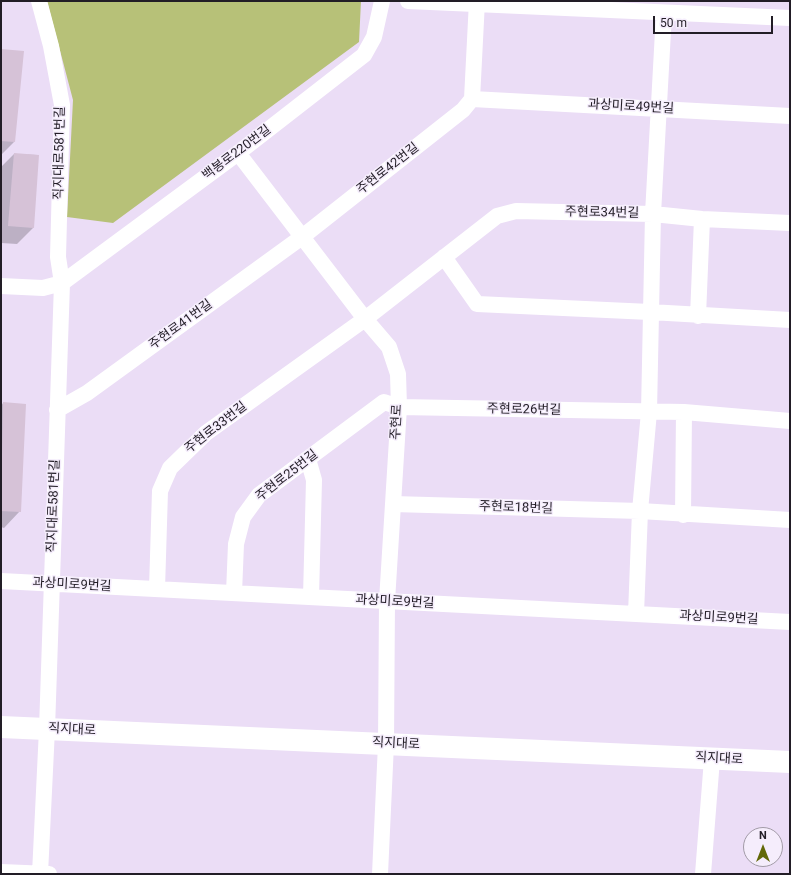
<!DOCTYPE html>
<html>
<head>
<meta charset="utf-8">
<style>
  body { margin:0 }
  #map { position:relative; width:791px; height:875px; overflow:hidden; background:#ebddf6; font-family:Roboto,sans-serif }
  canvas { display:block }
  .frame { position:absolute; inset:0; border:2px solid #221d26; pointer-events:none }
  .north { position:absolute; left:743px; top:827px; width:40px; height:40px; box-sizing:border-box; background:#f5edfc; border:1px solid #a19aa6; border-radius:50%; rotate:0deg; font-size:11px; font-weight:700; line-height:16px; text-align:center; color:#221d26 }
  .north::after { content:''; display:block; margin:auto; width:14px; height:18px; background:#626808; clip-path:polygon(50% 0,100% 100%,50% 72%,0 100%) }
  .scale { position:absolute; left:653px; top:16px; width:120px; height:18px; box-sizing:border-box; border:2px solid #221d26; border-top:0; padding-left:5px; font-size:12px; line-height:14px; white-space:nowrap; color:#221d26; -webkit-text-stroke:3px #f5edfc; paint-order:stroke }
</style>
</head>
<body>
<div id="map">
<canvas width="791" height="875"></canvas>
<div class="frame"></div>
<div class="north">N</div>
<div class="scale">50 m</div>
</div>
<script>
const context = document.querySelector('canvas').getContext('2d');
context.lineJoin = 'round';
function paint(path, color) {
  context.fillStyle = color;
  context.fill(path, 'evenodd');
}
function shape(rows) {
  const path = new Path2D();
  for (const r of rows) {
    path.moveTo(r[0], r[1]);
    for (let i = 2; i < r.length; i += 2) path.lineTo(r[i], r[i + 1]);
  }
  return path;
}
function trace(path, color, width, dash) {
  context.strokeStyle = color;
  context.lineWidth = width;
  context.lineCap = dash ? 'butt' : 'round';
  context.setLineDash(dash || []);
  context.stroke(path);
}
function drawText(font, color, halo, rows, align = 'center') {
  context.font = font + ' Roboto,"Noto Sans KR",sans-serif';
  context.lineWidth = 3;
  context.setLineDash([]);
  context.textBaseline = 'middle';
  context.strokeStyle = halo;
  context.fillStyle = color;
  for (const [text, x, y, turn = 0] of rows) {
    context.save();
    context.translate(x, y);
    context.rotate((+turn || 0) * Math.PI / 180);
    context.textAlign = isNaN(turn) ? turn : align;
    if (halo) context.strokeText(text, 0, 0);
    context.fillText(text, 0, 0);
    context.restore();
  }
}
paint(shape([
  [47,1,361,1,359,42,113,223,67,217,73,100]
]), '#b7c178');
paint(shape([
  [1,50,23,52,14,142,1,155],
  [14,154,38,155,33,228,17,244,1,243,1,167],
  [3,403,20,511,4,528,1,527,1,406]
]), '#0003');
paint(shape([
  [1,49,24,51,15,142,1,141],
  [14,153,39,155,34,228,8,226],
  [3,402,26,404,21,512,1,511]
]), '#d6c2d7');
trace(shape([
  [39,1,51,46,62,105,58,257,62,283,47,729,40,874],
  [408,1,790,18],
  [472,99,790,116],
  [472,99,477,1],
  [238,153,365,319,389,347,398,374,399,407,387,601,386,744,380,874],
  [444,257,477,304,650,312,790,320],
  [1,286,43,288,62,283,238,153,364,55,374,37,382,1],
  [698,316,702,219],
  [57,410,87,393,302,237,463,110,472,99],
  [308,459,314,480,311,597],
  [393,504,640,511,790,520],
  [683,515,684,412],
  [1,581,790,622],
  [157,589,160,491,170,468,206,433,365,319,497,216,516,211,653,214,702,219,790,223],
  [234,593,236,544,243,517,259,495,384,402,399,407,684,412,790,421],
  [636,614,640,511,649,412,653,214,664,13],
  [1,872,49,874],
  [703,874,712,759]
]), '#fff', 16);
trace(shape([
  [1,727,790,762]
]), '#fff', 22);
drawText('13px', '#221d26', '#f5edfc', [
  ["과상미로49번길",631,107,3],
  ["직지대로581번길",60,153,-89],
  ["백봉로220번길",237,153,-37],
  ["주현로42번길",388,169,-38],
  ["주현로34번길",602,213,1],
  ["주현로41번길",181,325,-36],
  ["주현로26번길",524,410,1],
  ["주현로",397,422,-87],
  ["주현로33번길",216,428,-38],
  ["주현로25번길",287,476,-38],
  ["직지대로581번길",54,506,-88],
  ["주현로18번길",516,508,2],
  ["과상미로9번길",72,585,3],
  ["과상미로9번길",395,602,3],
  ["과상미로9번길",719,618,3],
  ["직지대로",72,730,3],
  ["직지대로",396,744,3],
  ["직지대로",719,759,3]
]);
</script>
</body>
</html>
